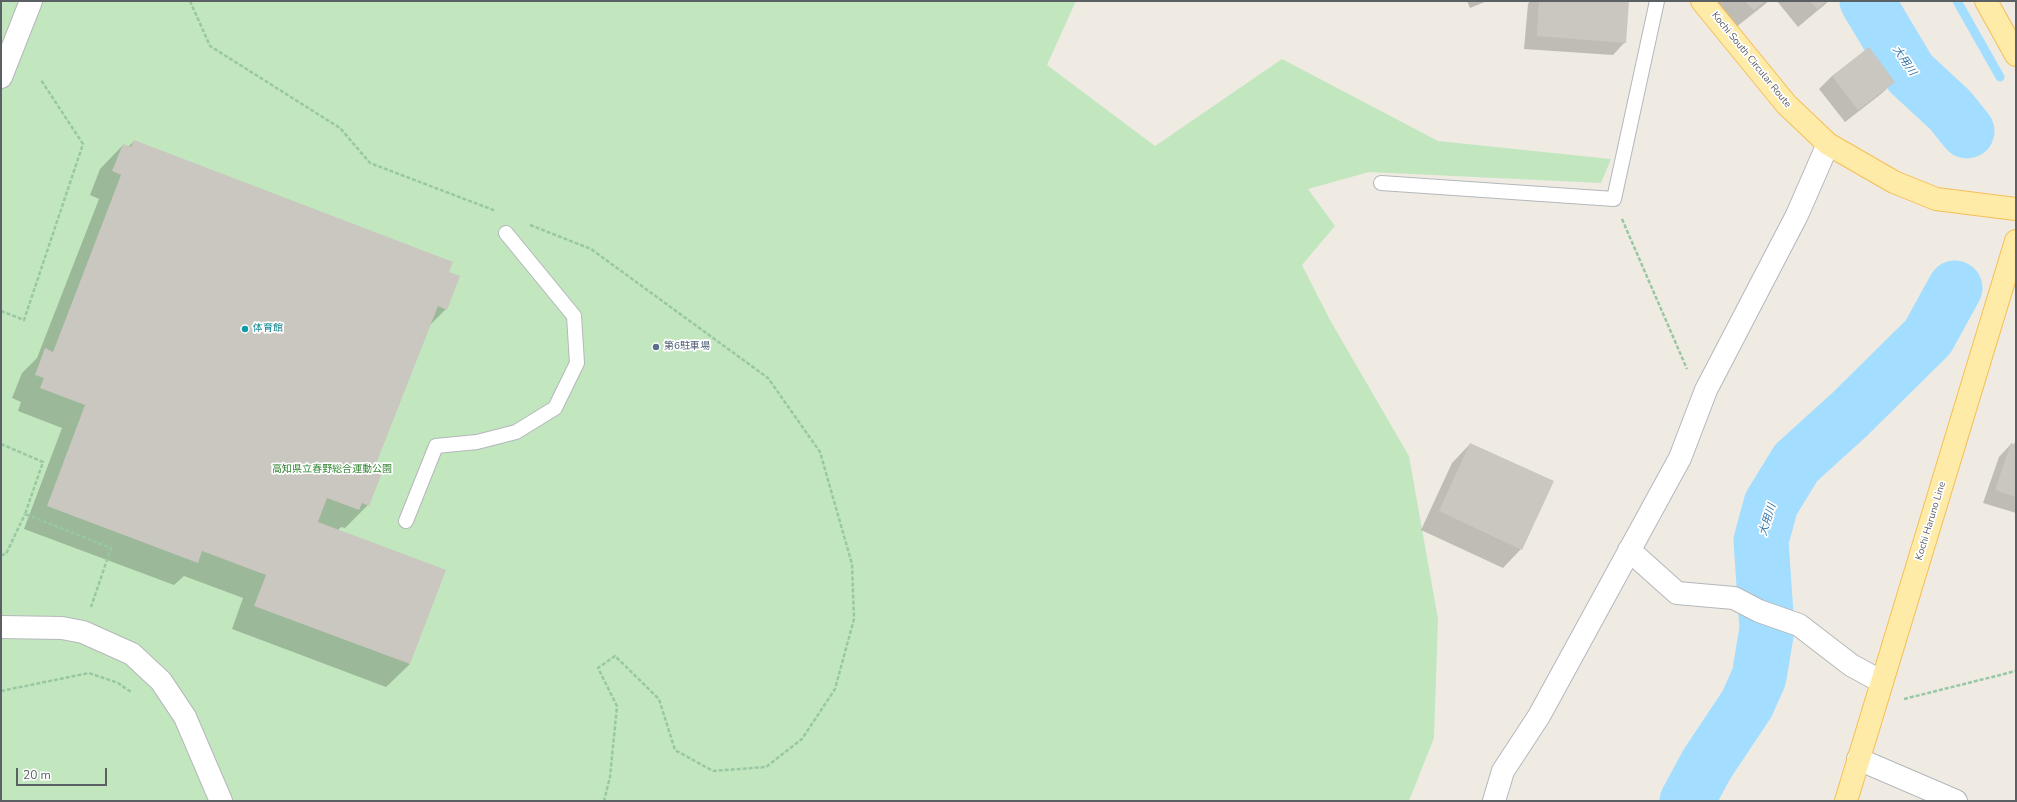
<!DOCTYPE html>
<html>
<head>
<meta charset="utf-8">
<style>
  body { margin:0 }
  #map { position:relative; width:2017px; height:802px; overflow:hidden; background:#efebe3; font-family:"Nunito Sans",sans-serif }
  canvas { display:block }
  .frame { position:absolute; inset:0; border:2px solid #5b6065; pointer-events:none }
  .scale { position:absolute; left:16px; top:768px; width:91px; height:18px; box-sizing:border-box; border:2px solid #5b6065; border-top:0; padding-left:5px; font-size:12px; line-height:14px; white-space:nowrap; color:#5b6065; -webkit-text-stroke:3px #fff; paint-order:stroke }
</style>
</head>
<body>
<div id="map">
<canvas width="2017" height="802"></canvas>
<div class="frame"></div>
<div class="scale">20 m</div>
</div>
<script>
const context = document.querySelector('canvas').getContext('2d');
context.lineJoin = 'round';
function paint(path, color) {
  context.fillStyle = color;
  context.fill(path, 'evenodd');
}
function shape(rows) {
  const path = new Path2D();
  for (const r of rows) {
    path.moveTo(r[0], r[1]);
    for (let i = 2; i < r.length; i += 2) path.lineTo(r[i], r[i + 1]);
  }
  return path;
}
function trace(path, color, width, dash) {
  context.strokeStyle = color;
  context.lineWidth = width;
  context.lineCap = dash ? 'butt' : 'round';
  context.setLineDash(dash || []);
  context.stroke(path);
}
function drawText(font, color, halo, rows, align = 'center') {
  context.font = font + ' "Nunito Sans","Noto Sans JP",sans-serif';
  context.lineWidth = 3.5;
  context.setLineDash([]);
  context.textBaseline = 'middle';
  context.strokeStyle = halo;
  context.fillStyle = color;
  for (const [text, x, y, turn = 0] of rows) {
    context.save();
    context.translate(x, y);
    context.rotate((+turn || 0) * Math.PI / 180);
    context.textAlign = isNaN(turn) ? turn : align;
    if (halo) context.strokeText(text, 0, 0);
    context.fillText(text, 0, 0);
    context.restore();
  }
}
paint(shape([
  [1,1,1076,1,1047,65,1155,146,1282,59,1438,141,1611,159,1601,183,1369,172,1308,189,1335,226,1302,265,1330,320,1409,456,1438,619,1434,738,1409,801,1,801]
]), '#c2e7bf');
paint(shape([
  [1467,1,1487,1,1470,8],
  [1530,1,1628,1,1625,42,1613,55,1524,49,1528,4],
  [1707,1,1769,1,1735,28],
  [1777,1,1829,1,1798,27],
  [1869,49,1894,82,1881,94,1845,122,1819,89,1832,76],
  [134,141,448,272,446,309,429,326,375,465,368,505,345,528,341,527,337,531,410,664,386,687,232,629,243,598,184,576,174,585,24,529,62,428,18,411,21,402,12,398,22,373,37,358,99,199,90,195,100,169,123,145,128,147],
  [2016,438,2016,513,1983,503,1999,457,2011,444,2014,445],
  [1470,444,1521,549,1503,568,1421,530,1452,463]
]), '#0003');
trace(shape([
  [1957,1,2000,77]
]), '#a3ddff', 9);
trace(shape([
  [1867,1,1910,73,1950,110,1967,131],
  [1687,801,1707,764,1747,704,1759,677,1767,629,1761,541,1771,504,1796,463,1849,415,1928,337,1955,288]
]), '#a3ddff', 55);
paint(shape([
  [1539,1,1629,1,1626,43,1537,36],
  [1744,1,1765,1,1754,10],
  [1810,1,1827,1,1817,9],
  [1869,47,1895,82,1858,110,1832,76],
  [134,140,453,262,449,272,460,276,447,310,438,306,376,464,384,468,369,506,362,503,359,510,327,498,318,522,446,570,410,664,254,606,266,575,202,551,198,563,47,506,85,405,40,388,44,378,35,375,45,348,53,352,121,175,112,171,123,144,131,147],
  [1470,443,1554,481,1522,550,1439,511],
  [2011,443,2016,445,2016,497,1995,490]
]), '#cac6c0');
const service = shape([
  [1381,183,1614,199,1657,1],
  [406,521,436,446,477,442,516,432,555,408,577,363,574,316,506,233]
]);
const minor = shape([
  [1629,550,1677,593,1734,598,1759,611,1799,625,1851,665,1882,682],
  [1,627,62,628,83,632,132,654,161,681,185,717,221,801],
  [1858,759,1956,801],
  [1494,801,1503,771,1539,716,1680,458,1706,390,1797,215,1828,144]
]);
const tertiary = shape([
  [1,77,31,1]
]);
const primary = shape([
  [1702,1,1786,104,1828,144,1894,182,1936,199,2016,209],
  [1986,1,2016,55],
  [1846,801,2016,241]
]);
trace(service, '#b4b7bb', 16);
trace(minor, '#b4b7bb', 24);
trace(tertiary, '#b4b7bb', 24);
trace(primary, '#f6be55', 24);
trace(shape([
  [190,1,210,46,340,128,370,163,496,211],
  [1622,219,1687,369],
  [530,225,591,249,768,378,820,452,852,564,854,619,835,689,802,739,766,767,713,771,675,750,659,699,615,656,598,668,617,706,610,777,604,801],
  [1,311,24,320,83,144,41,80],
  [1,444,43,462,25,514,111,548,91,607],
  [1,555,6,554,25,514],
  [1,691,89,673,118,683,131,692],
  [1904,699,2016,671]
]), '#98c8a2', 2.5, [4, 2]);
trace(service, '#fff', 14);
trace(minor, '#fff', 22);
trace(tertiary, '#fff', 22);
trace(primary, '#ffeba8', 22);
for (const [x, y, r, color] of [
  [245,329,4,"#0f9aa8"],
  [656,347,4,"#5c6f8a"]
]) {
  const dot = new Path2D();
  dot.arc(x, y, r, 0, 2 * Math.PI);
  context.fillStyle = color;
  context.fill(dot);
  trace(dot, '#fff', 1.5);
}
drawText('10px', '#5b6065', '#fff', [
  ["Kochi South Circular Route",1751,60,51],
  ["Kochi Haruno Line",1931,521,-73]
]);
drawText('10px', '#0d838f', '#fff', [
  ["体育館",253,329]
], 'left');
drawText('10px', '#4e5e75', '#fff', [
  ["第6駐車場",664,347]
], 'left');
drawText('10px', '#348532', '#fff', [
  ["高知県立春野総合運動公園",332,470]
]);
drawText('italic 11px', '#3a7aac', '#fff', [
  ["大用川",1904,61,56],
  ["大用川",1768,520,-73]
]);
</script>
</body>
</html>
